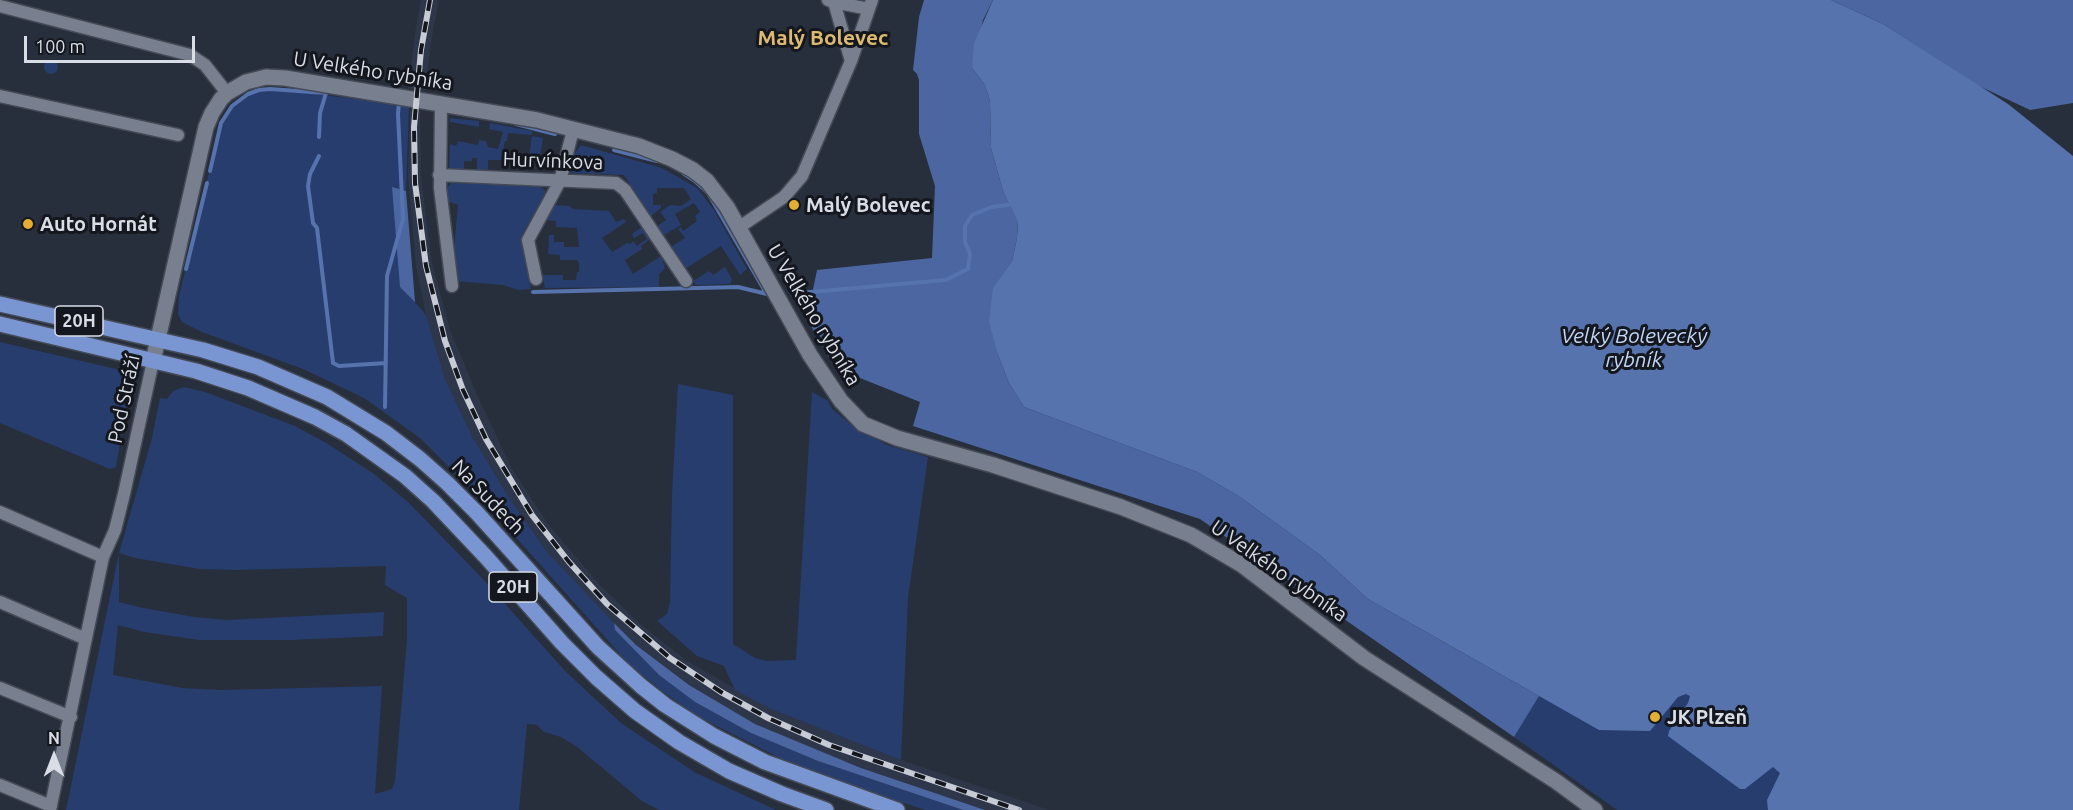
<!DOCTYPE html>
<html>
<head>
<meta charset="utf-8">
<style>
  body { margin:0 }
  #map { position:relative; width:2073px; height:810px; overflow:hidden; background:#282f3c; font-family:Ubuntu,sans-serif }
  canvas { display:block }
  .north { position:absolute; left:24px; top:726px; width:60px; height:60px; -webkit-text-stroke:4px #14171d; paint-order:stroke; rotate:0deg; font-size:16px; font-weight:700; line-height:24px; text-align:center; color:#d8dde6 }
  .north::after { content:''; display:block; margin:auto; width:21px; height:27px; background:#d8dde6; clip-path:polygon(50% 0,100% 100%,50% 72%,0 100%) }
  .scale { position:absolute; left:24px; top:36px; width:171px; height:27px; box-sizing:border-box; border:3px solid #d8dde6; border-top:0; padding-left:8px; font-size:18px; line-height:21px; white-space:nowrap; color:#d8dde6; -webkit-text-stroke:4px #14171d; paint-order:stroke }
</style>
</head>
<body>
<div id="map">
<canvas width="2073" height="810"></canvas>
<div class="north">N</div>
<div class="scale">100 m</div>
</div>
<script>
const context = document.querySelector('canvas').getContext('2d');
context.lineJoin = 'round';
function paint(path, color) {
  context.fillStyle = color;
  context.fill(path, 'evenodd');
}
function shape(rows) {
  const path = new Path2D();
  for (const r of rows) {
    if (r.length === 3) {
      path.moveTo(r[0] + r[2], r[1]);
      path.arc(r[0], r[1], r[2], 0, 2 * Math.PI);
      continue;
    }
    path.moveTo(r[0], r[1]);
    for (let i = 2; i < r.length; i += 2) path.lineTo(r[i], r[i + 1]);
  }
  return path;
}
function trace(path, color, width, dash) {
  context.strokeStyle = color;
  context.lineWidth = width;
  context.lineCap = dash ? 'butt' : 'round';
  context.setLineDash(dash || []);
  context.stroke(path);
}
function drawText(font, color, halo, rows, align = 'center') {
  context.font = font + ' Ubuntu,sans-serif';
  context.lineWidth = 6;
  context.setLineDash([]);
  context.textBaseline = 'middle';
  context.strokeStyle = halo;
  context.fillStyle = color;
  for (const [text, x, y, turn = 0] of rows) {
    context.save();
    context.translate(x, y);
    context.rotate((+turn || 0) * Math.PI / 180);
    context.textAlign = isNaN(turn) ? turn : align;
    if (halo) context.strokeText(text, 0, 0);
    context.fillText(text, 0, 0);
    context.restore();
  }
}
paint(shape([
  [421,0,439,0,433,30,425,90,408,88,416,27],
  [410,111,420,111,421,176,431,259,450,330,478,397,512,469,548,524,599,584,640,624,687,661,771,709,910,763,1049,810,985,810,861,768,755,724,689,685,636,645,592,601,547,552,508,496,472,436,445,379,426,315,416,266,408,176]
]), '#2e374a');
paint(shape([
  [51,67,7],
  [270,89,409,105,406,191,392,188,415,302,426,315,445,379,472,436,508,496,547,552,614,623,615,630,659,675,695,702,751,733,818,761,963,810,925,810,865,790,780,758,697,716,662,691,628,663,487,505,420,438,364,398,303,369,202,332,182,322,178,314,179,296,221,123,232,106,248,94],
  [450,118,479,121,479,127,450,122],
  [490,123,532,131,532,135,508,133,507,141,505,141,501,160,488,160,488,170,477,170,477,159,476,158,472,158,472,161,464,161,464,170,449,169,450,144,456,146,458,141,478,145,479,140,486,141,488,147,498,149,503,132,489,129],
  [532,136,543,138,540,158,529,157],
  [581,145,662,168,697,188,714,210,747,269,740,275,721,246,685,269,671,247,685,238,678,229,681,227,683,231,697,221,695,216,700,212,694,203,675,214,681,225,664,235,657,226,666,220,660,212,670,205,681,206,691,199,684,188,657,188,657,193,653,194,653,205,661,205,661,208,651,216,624,175,570,173,575,153],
  [451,183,540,186,546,192,521,237,531,289,518,290,503,285,454,281,452,270,458,205,447,201,446,189],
  [554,205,570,206,573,209,609,211,616,222,624,219,626,222,602,238,612,252,627,243,631,244,633,241,637,246,647,239,643,233,634,238,632,234,642,227,650,239,641,246,642,249,625,260,633,274,661,256,665,268,659,275,659,287,545,288,542,275,563,275,563,280,576,280,577,272,579,272,579,263,577,260,560,260,560,255,548,254,549,235,554,235,554,242,564,242,564,247,579,247,577,228,556,227,556,221,546,220],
  [725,267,732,279,730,284,696,285,693,281,709,271,713,275],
  [0,342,116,369,124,374,129,382,129,391,116,467,110,469,0,423],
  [678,384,733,395,733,644,755,658,766,661,796,660,812,392,828,401,832,409,853,426,887,445,928,457,908,598,901,760,771,709,735,690,724,666,697,656,657,621,667,614,670,603,672,495],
  [184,387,205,392,295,426,328,444,374,474,408,502,482,578,565,671,621,723,696,773,776,810,659,810,642,801,576,746,561,737,544,732,537,725,527,724,519,810,66,810,119,553,152,438,160,398,167,399,173,391],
  [119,553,135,558,200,569,235,570,386,566,385,585,407,598,407,639,395,781,392,789,375,794,382,686,220,690,182,688,113,675,118,625,144,632,200,640,291,640,383,636,384,612,227,620,194,617,143,608,119,602],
  [1604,598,1828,810,1617,810,1514,737,1538,696]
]), '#273d6e');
paint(shape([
  [924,0,993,0,983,20,972,68,985,85,990,101,991,148,1003,191,1018,221,1017,238,1012,261,993,289,998,355,1009,383,1024,407,1197,472,1237,495,1320,555,1368,599,1539,696,1514,737,1200,519,913,426,920,402,835,368,807,319,817,270,932,258,935,186,919,134,919,80,917,74,913,70,919,17],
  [1831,0,2073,0,2073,103,2030,110,1977,85,1883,24],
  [392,187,406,191,415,302,400,287],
  [614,623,636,645,689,685,755,724,861,768,985,810,963,810,818,761,751,733,695,702,659,675,615,630]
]), '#4b66a1');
paint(shape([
  [993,0,1831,0,1883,24,2008,104,2073,156,2073,810,1768,810,1767,800,1780,773,1773,767,1745,789,1740,789,1668,736,1669,731,1688,703,1690,696,1686,694,1678,697,1650,731,1599,730,1368,599,1320,555,1237,495,1197,472,1024,407,1009,383,998,355,989,322,993,288,1012,261,1017,238,1018,222,1003,191,991,148,990,101,985,85,972,68,974,43]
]), '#5673ae');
trace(shape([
  [516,124,555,134],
  [614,150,657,161],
  [319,156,310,174,308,186,313,223,317,228,333,363,339,366,386,363],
  [210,171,221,123,232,106,248,94,259,90,270,89,326,93,320,113,319,137],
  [683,173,695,181,708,193,766,293],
  [186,269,207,183],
  [533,292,738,287,767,294],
  [799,293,946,280,968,269,970,254,965,242,965,226,972,215,992,207,1014,204],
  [385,407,387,276,403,219,398,114,399,103]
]), '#5673ae', 4);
const minor = shape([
  [828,0,834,2,851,61],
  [834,2,869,9],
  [0,6,190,55,205,65,227,93],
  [0,96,178,135],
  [441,104,440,188,452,286],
  [439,175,616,183,625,190,686,281],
  [738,228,784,197,802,176,851,61,872,0],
  [536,279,528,240,560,181,573,130],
  [0,512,103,557],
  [0,602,86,639],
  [0,688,71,717],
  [0,785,51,806],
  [50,810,103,557,115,530,124,494,153,361]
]);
const tertiary = shape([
  [153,361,206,127,212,113,221,99,227,93,246,82,266,77,285,78,537,120,639,146,672,159,693,170,707,181,727,207,810,355,841,401,863,424,897,438,993,465,1121,507,1191,535,1242,565,1364,658,1557,782,1595,810]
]);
const primary = shape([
  [0,304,203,350,258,367,327,397,386,433,420,459,447,483,477,513,598,647,641,686,665,705,714,736,765,762,897,810],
  [0,324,196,371,248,388,315,417,346,434,405,476,433,501,486,557,562,643,596,677,635,711,679,742,729,771,782,794,826,810]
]);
trace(minor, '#454a56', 15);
trace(tertiary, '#454a56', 18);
trace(primary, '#454a56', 18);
trace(minor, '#787f8f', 12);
trace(tertiary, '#787f8f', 15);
trace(primary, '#7995d2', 15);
const rail = shape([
  [430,0,421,50,414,127,415,183,426,266,445,341,463,390,486,439,532,515,569,562,607,604,670,658,721,692,768,718,829,745,1019,810]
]);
trace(rail, '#c6cbd5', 6);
trace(rail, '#14171d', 4, [11]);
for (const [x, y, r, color] of [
  [794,205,6,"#e2af34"],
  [28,224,6,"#e2af34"],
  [1655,717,6,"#e2af34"]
]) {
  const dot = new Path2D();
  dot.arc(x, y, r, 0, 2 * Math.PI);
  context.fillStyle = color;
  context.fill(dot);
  trace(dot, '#14171d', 2);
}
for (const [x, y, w] of [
  [79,321,48],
  [513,587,48]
]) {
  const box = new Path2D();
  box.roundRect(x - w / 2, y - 15, w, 30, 4.5);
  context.fillStyle = '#14171d';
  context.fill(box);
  trace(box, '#d8dde6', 1.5);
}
drawText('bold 18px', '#d8dde6', null, [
  ["20H",79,321],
  ["20H",513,587]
]);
drawText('20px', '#d8dde6', '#14171d', [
  ["U Velkého rybníka",373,71,9],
  ["Hurvínkova",553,161,2],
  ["U Velkého rybníka",814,315,59],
  ["Pod Stráží",124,399,-78],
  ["Na Sudech",488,497,46],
  ["U Velkého rybníka",1279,571,35]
]);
drawText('bold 20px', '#d8dde6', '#14171d', [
  ["Malý Bolevec",806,205],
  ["Auto Hornát",40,224],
  ["JK Plzeň",1667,717]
], 'left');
drawText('bold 21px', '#ddba71', '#14171d', [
  ["Malý Bolevec",823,38]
]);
drawText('italic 21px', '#c4d6f8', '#14171d', [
  ["Velký Bolevecký",1634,336],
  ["rybník",1634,360]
]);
</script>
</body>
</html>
